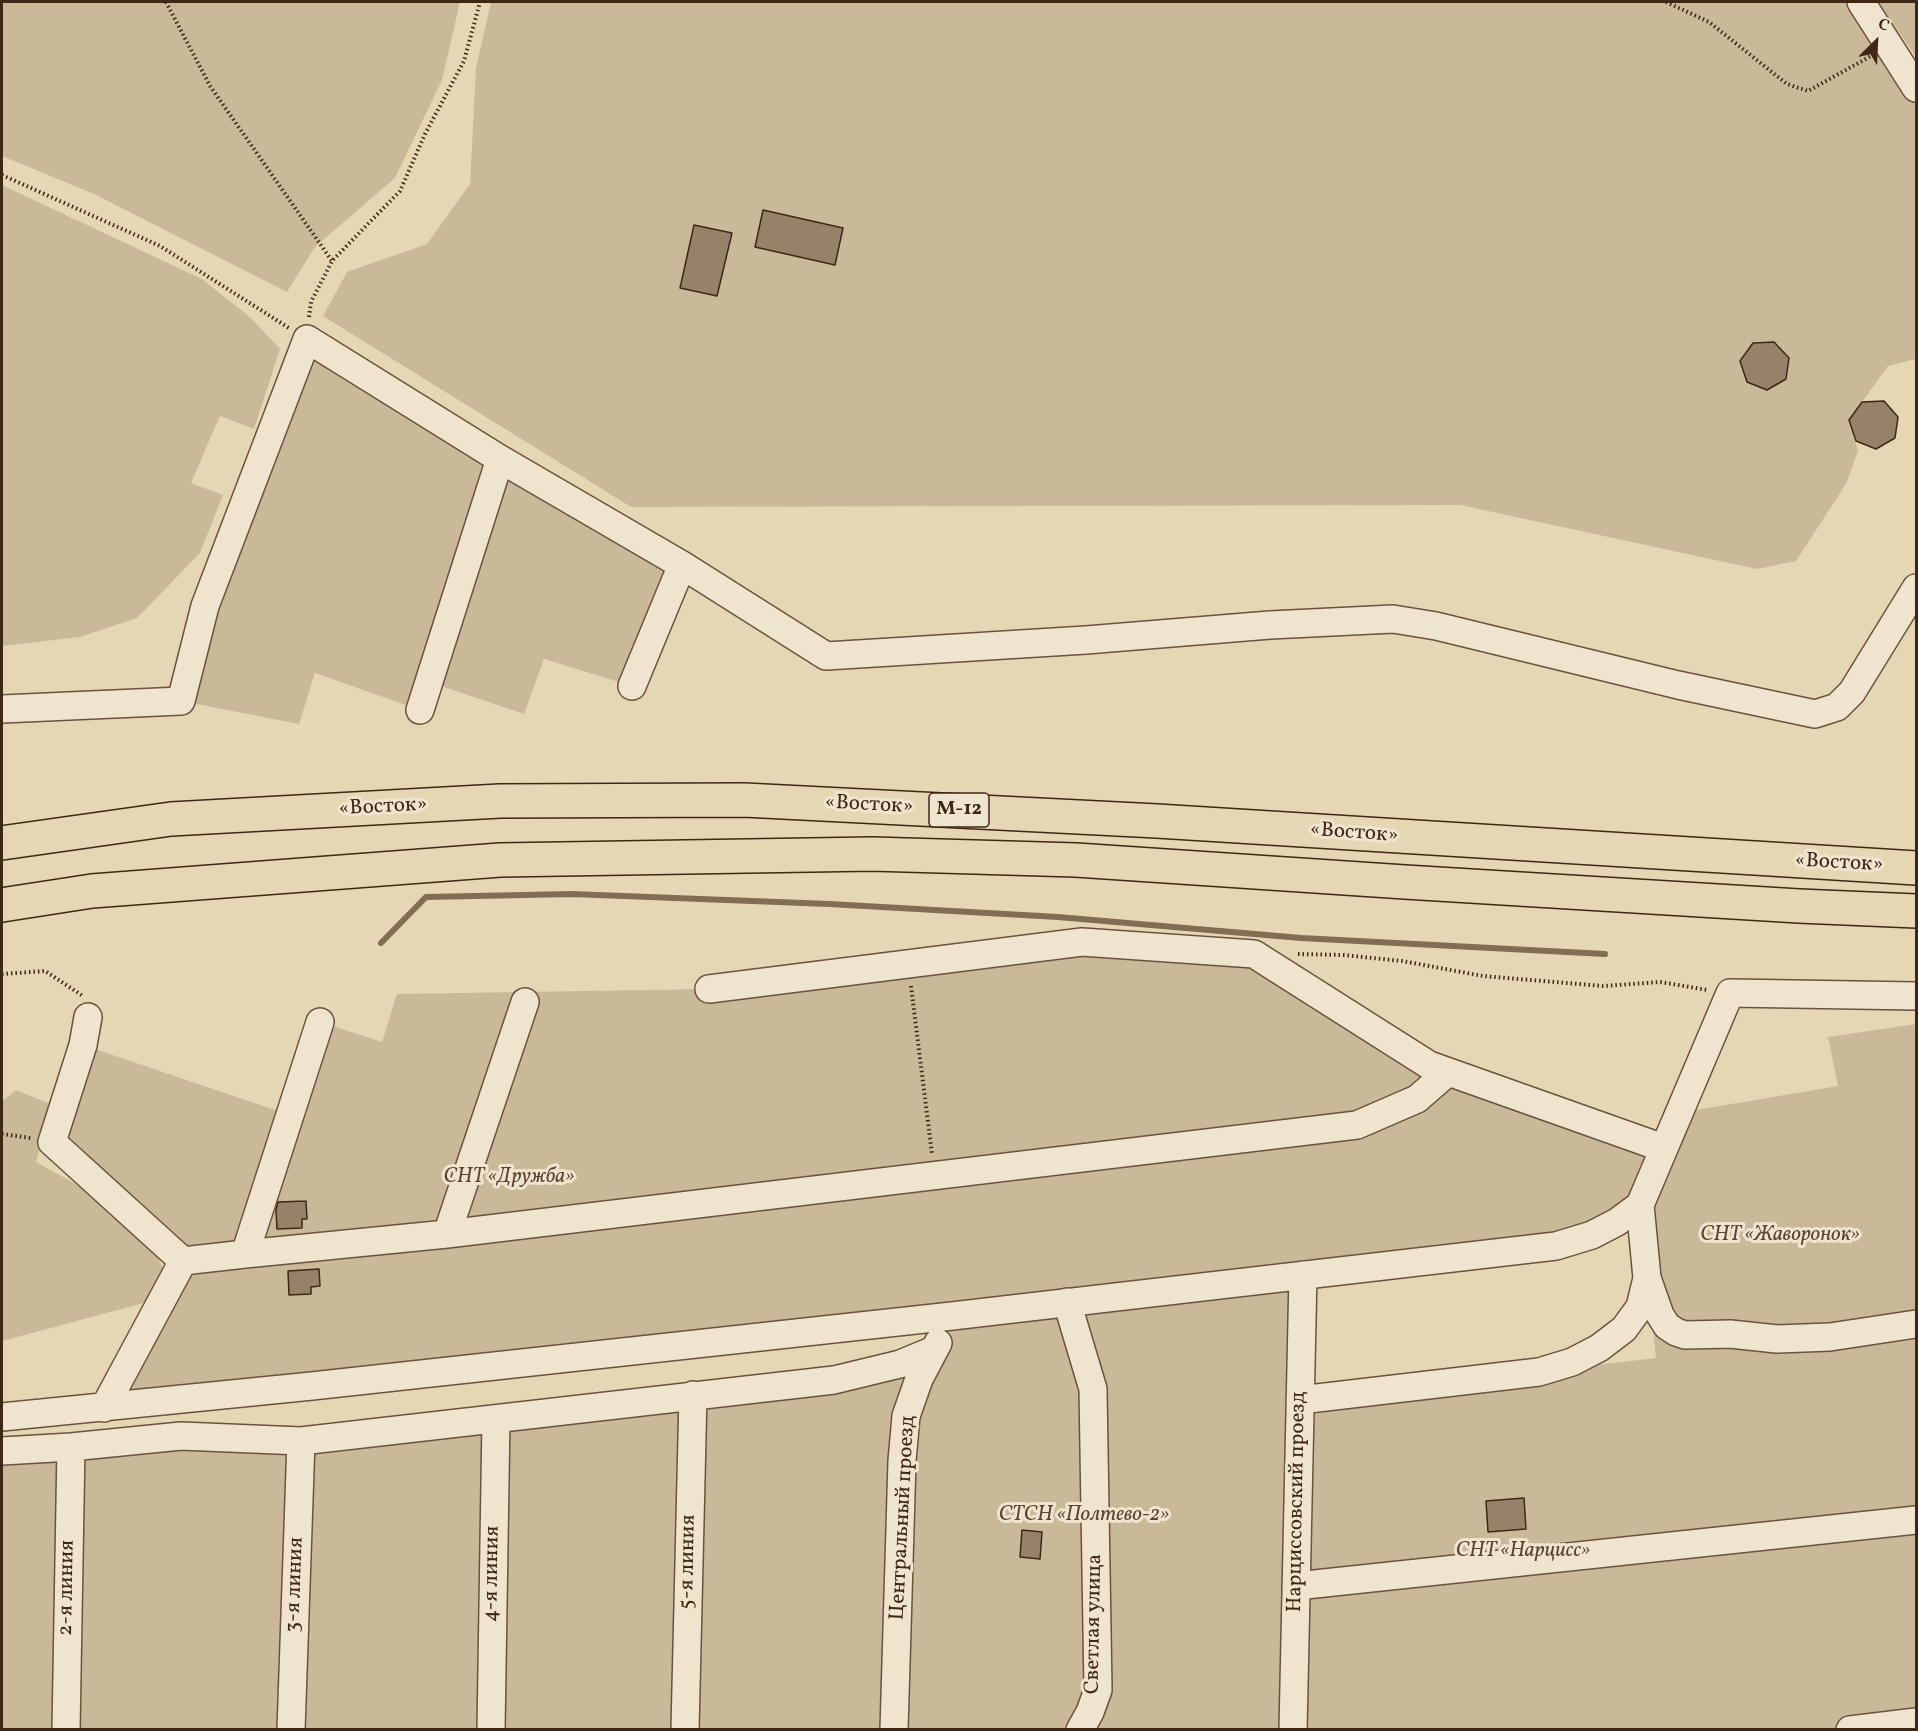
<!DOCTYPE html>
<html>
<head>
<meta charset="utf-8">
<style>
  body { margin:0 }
  #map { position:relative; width:1918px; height:1731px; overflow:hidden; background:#e6d7b4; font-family:Vollkorn,serif }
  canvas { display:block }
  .frame { position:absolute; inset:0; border:3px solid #402616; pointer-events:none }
  .north { position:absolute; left:1846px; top:12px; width:60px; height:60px; -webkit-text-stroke:4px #efe5ce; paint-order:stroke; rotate:24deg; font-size:16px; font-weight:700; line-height:24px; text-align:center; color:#402616 }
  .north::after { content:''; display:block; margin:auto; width:21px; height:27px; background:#402616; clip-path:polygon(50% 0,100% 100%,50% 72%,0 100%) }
</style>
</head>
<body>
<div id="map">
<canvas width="1918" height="1731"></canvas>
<div class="frame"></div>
<div class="north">С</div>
</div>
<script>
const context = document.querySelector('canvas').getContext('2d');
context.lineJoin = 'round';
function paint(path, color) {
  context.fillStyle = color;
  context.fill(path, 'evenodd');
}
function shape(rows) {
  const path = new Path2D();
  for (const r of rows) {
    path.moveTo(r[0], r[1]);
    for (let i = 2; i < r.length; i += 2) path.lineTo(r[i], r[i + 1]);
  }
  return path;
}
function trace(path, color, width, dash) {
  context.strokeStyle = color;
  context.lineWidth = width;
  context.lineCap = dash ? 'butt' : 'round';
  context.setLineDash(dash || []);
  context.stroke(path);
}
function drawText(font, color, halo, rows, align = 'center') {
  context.font = font + ' Vollkorn,serif';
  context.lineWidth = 6;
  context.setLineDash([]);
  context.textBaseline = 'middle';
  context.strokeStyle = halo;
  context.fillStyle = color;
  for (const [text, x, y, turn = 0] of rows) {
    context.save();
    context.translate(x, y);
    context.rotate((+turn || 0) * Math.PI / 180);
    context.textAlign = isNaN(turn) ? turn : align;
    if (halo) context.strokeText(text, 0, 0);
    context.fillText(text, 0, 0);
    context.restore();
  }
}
paint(shape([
  [2,2,460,2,442,80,395,178,315,247,287,292,94,194,2,156],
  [491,2,1851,2,1916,106,1916,359,1888,366,1849,420,1858,451,1846,484,1796,561,1757,569,1460,505,631,507,323,316,347,272,427,244,470,184,476,68],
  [1878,2,1916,2,1916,57],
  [2,185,202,279,251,318,280,349,254,429,220,416,191,483,223,495,200,553,137,618,80,637,2,646],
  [307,339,682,565,632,686,544,659,524,714,429,682,420,710,315,673,299,724,181,701],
  [1082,942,1254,954,1429,1065,1663,1148,1678,1113,1838,1086,1828,1037,1916,1024,1916,1729,2,1729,2,1451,301,1441,693,1395,934,1350,952,1316,104,1408,183,1261,137,1220,164,1269,144,1303,2,1341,2,1101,16,1090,53,1105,36,1162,133,1216,52,1142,83,1045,290,1115,320,1022,382,1042,397,994,709,989],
  [1640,1205,1656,1358,1300,1399,1303,1275,1617,1222]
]), '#cab999');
trace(shape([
  [381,943,426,897,572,894,829,904,1058,917,1301,938,1605,954]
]), '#826c54', 6);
const building = shape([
  [763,210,843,228,835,265,755,247,763,210],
  [694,225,732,233,717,296,680,288,694,225],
  [1774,342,1789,358,1786,379,1767,390,1747,382,1740,361,1753,343,1774,342],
  [1884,401,1898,417,1895,438,1876,449,1856,441,1849,420,1862,402,1884,401],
  [306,1201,307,1219,302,1219,302,1228,277,1229,276,1210,278,1202,306,1201],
  [319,1269,320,1286,311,1287,311,1294,289,1295,288,1271,319,1269],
  [1524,1498,1526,1529,1488,1532,1486,1501,1524,1498],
  [1022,1530,1042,1532,1040,1559,1020,1557,1022,1530]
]);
paint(building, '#968268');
trace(building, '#402616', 1.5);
const minor = shape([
  [1861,2,1916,88],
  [632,686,682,565],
  [2,709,181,701,205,606,307,339,500,459,682,565,826,656,1086,640,1270,625,1393,619,1436,626,1678,685,1815,714,1837,707,1852,692,1916,588],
  [420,710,500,459],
  [709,989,1082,942,1254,954,1429,1065,1663,1148],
  [88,1017,83,1045,52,1142,183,1261],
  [447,1234,525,1002],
  [245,1254,447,1234,1357,1125,1417,1099,1448,1072],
  [1647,1278,1660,1315,1667,1326,1676,1332,1685,1335,1730,1334,1777,1339,1830,1337,1916,1324],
  [1067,1302,1093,1389,1098,1690,1090,1712,1080,1730],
  [1300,1400,1539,1372,1572,1362,1599,1348,1624,1329,1640,1307,1647,1278,1640,1205],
  [104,1408,183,1261,245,1254,320,1022],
  [2,1417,312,1386,952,1316,1556,1246,1592,1235,1617,1222,1640,1205,1730,993,1916,996],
  [2,1451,71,1447,181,1436,301,1441,834,1380,900,1364,934,1350],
  [1296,1586,1916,1520],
  [66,1730,71,1447],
  [291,1730,301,1441],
  [491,1730,496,1419],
  [685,1730,693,1395],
  [894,1730,902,1461,906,1416,919,1379,938,1343],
  [1293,1730,1303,1275],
  [1850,1730,1916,1722]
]);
const highway = shape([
  [2,843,171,819,500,801,744,800,1157,821,1916,868],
  [2,905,92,891,500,860,872,854,1076,860,1405,882,1799,906,1916,911]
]);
trace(minor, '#6a523e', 30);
trace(highway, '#402616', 36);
trace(shape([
  [166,2,210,86,332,261],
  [1666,2,1709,22,1787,84,1808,91,1871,56],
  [2,175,160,246,289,328],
  [309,317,311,302,332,261,400,191,425,134,464,61,480,2],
  [1298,954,1343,955,1402,961,1483,976,1603,986,1660,982,1708,990],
  [2,974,45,971,83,996],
  [911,986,932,1154],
  [2,1134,31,1138]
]), '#402616', 4, [1.5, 3]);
trace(minor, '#efe5ce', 27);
trace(highway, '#e6d7b4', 33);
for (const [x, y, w] of [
  [959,810,60]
]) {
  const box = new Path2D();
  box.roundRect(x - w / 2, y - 17, w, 34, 4.5);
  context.fillStyle = '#efe5ce';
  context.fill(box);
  trace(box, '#402616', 1.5);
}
drawText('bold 20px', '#402616', null, [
  ["М-12",959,810]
]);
drawText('21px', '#402616', '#efe5ce', [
  ["«Восток»",869,806,3],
  ["«Восток»",383,808,-3],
  ["«Восток»",1354,834,4],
  ["«Восток»",1839,864,3],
  ["Нарциссовский проезд",1298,1502,-89],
  ["Центральный проезд",904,1518,-87],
  ["5-я линия",689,1562,-89],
  ["4-я линия",493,1574,-89],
  ["3-я линия",296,1585,-88],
  ["2-я линия",68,1588,-89],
  ["Светлая улица",1095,1624,-89]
]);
drawText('italic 21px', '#5c4330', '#efe5ce', [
  ["СНТ «Дружба»",509,1178],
  ["СНТ «Жаворонок»",1780,1236],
  ["СТСН «Полтево-2»",1084,1516],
  ["СНТ «Нарцисс»",1523,1552]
]);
</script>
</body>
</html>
